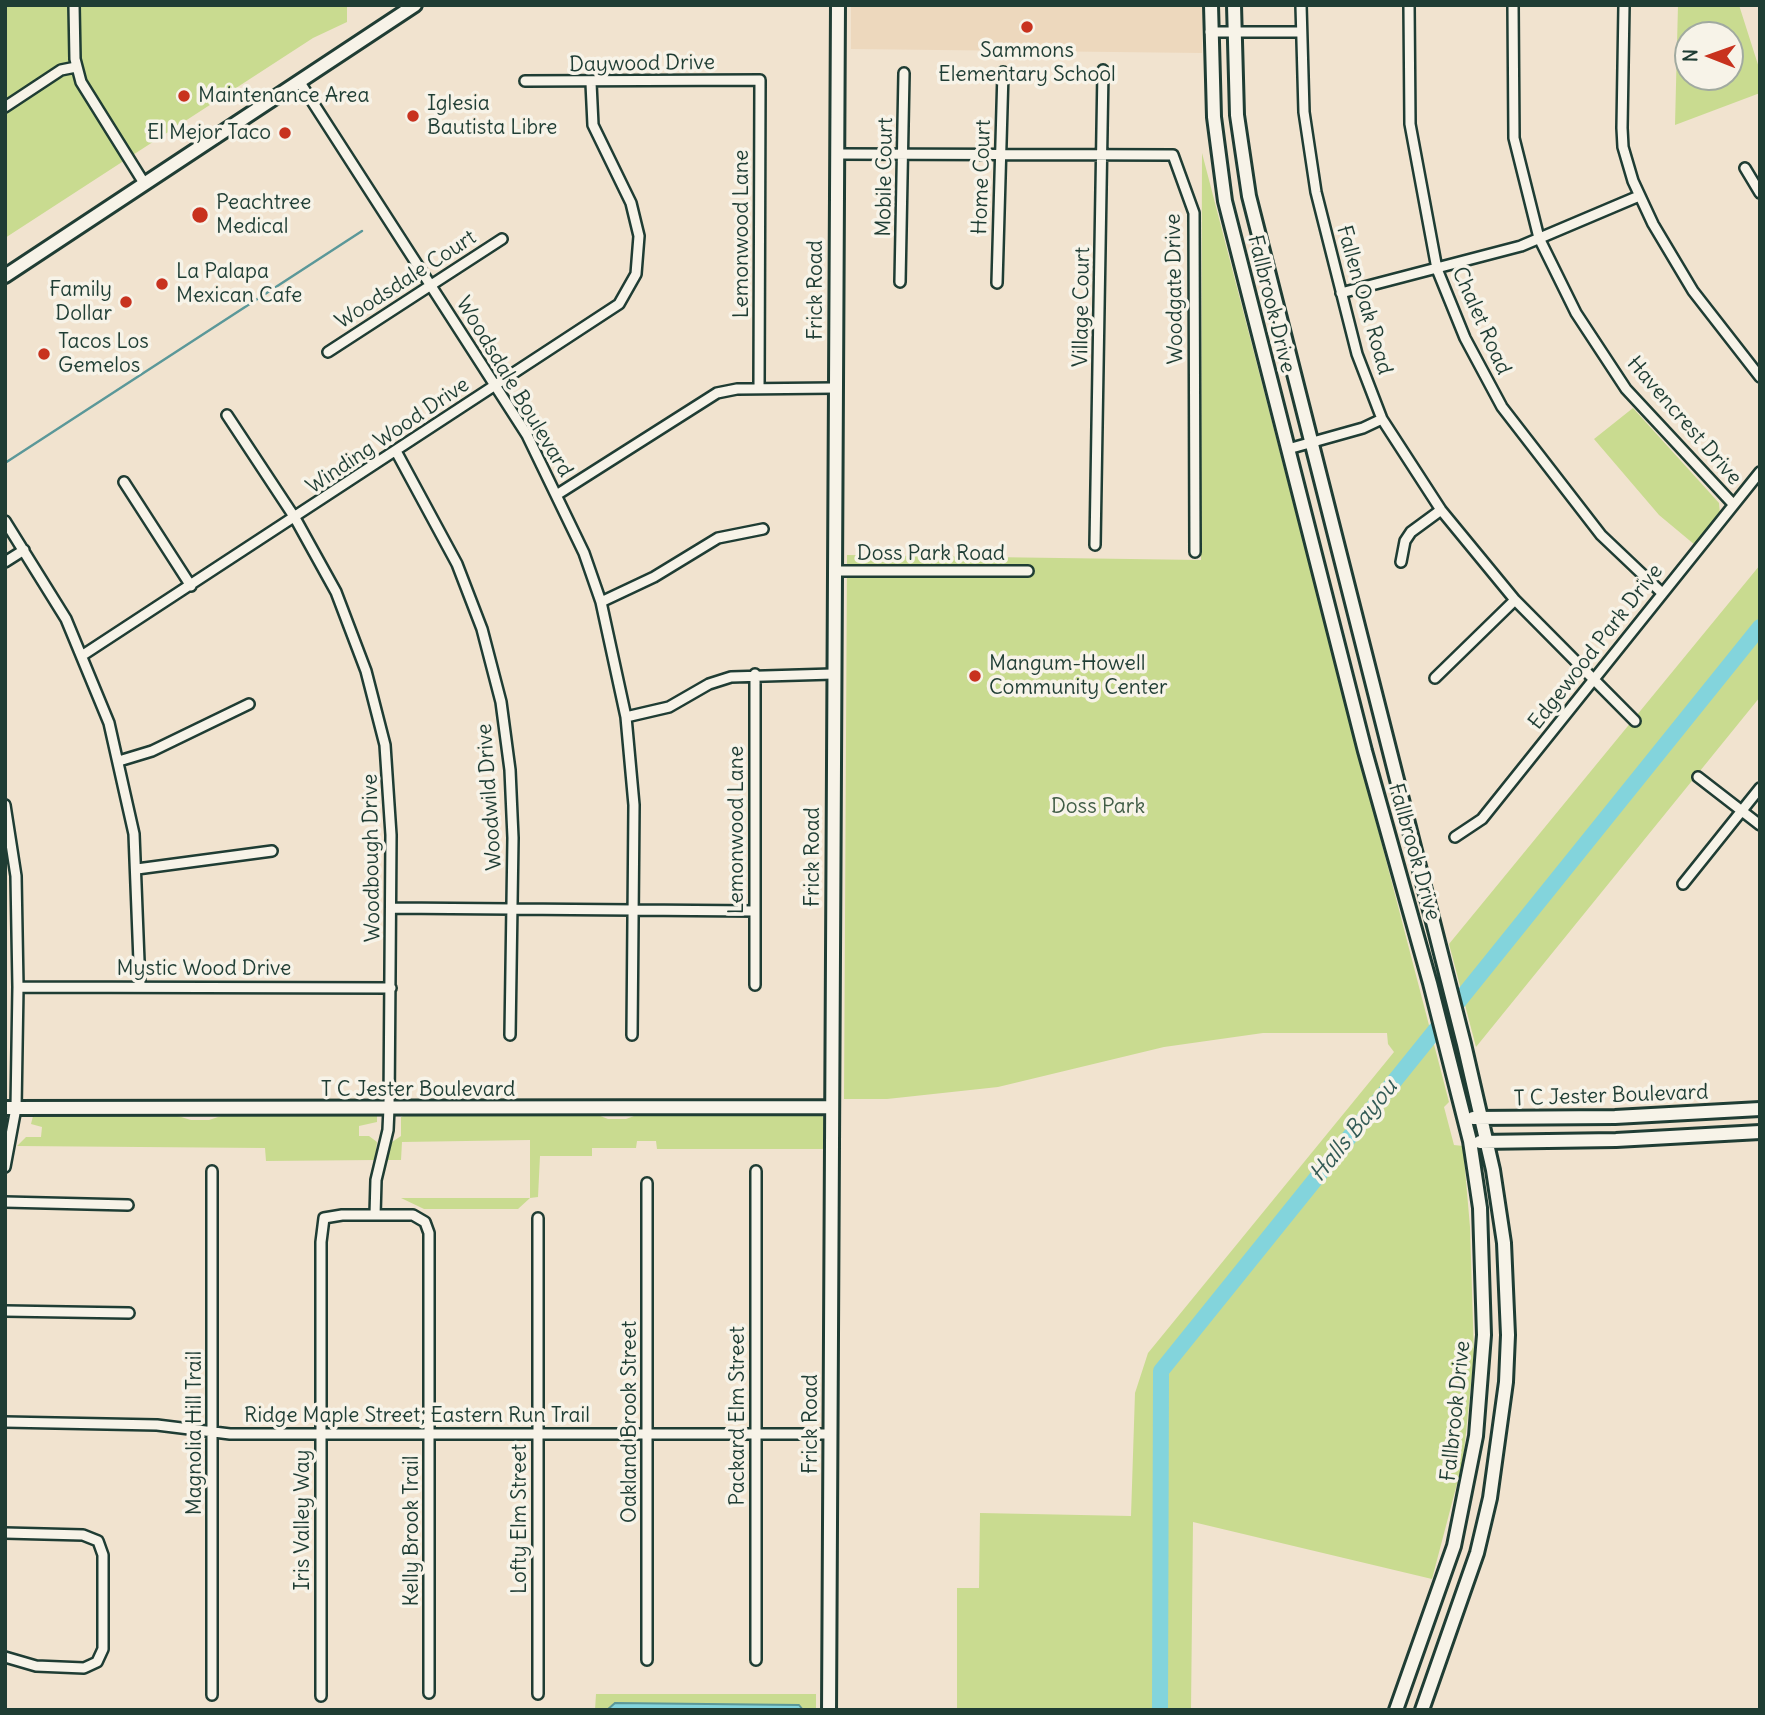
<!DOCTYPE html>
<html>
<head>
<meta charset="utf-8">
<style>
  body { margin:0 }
  #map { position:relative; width:1765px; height:1715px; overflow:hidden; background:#f1e3cf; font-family:Delius,sans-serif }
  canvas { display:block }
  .frame { position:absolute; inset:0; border:7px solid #1f3d34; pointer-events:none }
  .north { position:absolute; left:1674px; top:21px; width:70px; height:70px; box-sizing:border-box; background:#f7f3e8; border:2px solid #a1aaa0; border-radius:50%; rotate:271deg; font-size:19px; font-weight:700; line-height:28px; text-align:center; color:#1f3d34 }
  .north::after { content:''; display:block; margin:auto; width:24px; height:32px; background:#c8321e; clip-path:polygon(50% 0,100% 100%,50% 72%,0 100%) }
</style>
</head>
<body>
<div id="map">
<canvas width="1765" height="1715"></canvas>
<div class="frame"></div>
<div class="north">N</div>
</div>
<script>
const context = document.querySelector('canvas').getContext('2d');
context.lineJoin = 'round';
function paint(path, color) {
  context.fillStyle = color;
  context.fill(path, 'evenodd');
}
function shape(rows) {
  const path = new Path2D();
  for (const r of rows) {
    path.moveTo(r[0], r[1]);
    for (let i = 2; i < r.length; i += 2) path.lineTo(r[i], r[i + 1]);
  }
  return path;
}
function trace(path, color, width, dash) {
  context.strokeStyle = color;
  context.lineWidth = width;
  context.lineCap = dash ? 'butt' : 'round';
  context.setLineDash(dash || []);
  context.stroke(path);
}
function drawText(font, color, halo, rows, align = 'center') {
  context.font = font + ' Delius,sans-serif';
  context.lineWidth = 7;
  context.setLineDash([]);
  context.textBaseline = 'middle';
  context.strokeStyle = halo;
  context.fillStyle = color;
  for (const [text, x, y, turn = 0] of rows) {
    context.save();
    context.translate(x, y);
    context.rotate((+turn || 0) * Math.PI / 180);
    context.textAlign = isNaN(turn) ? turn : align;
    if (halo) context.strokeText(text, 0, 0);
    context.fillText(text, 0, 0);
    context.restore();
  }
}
paint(shape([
  [851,5,1203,5,1202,53,851,49]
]), '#edd8bd');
paint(shape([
  [5,5,347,5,347,22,313,38,5,238],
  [1678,5,1739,5,1760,71,1760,93,1675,125],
  [1688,35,1730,35,1730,77,1688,77],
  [1202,153,1449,1102,1444,1107,1454,1145,1463,1146,1470,1227,1474,1355,1463,1461,1432,1579,1193,1522,1191,1710,957,1710,957,1588,979,1588,980,1513,1131,1516,1135,1393,1148,1353,1394,1052,1388,1044,1387,1033,1263,1033,1164,1047,998,1087,887,1099,844,1099,847,555,1201,560],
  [1633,408,1719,503,1720,514,1695,545,1659,515,1594,439],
  [1760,565,1760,697,1476,1047,1449,944],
  [590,1112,608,1119,626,1119,642,1113,817,1112,822,1115,826,1125,826,1149,657,1149,656,1141,637,1141,636,1148,592,1148,592,1156,540,1156,538,1197,530,1198,518,1209,424,1209,401,1198,530,1198,530,1140,402,1142,401,1160,387,1160,392,1142,401,1136,401,1117,412,1113],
  [362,1113,377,1116,377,1122,359,1126,359,1136,369,1136,377,1142,375,1160,266,1161,265,1148,17,1146,26,1137,41,1137,42,1127,31,1124,33,1116,38,1114,171,1114,191,1120,209,1120,227,1114],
  [596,1694,816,1694,816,1710,595,1710]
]), '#c9db90');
const water = shape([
  [615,1703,799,1705,803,1710,607,1710,615,1703]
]);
paint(water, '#83d4dc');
trace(water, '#5b9899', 2);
trace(shape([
  [5,463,362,231]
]), '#5b9899', 2.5);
trace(shape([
  [1160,1710,1161,1371,1760,627]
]), '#83d4dc', 16);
const street = shape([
  [74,5,75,59,81,82,144,183],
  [1301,5,1304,112,1316,192,1357,354,1382,419,1441,510,1515,600,1635,721],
  [1409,5,1410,124,1437,269,1465,338,1502,407,1601,535,1661,592],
  [1513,5,1514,138,1539,238,1576,313,1626,389,1733,504],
  [1624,5,1622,128,1623,147,1633,181,1653,224,1693,291,1760,377],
  [1210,32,1301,32],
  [299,81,527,435,584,553,601,602,626,717,634,805,632,1035],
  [525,81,760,80,759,388],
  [5,107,61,70,76,67],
  [837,154,1173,155,1194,213,1195,552],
  [1745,168,1760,193],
  [900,282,904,73],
  [997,283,1003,72],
  [1341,293,1521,246,1639,196],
  [328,352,502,239],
  [227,415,295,518,336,592,366,671,385,745,391,835,389,1108,388,1130,376,1180,375,1215],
  [1288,449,1363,428,1382,419],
  [397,453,457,564,482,629,501,702,510,770,513,838,510,1035],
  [124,482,191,586],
  [558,494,717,393,737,389,835,388],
  [5,521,66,619,109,723,134,834,140,987],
  [1095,545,1103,70],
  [5,562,24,550],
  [1401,562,1405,541,1411,532,1441,510],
  [834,571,1028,571],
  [601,602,654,577,718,538,763,529],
  [83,655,619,304,636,274,639,236,631,203,593,125,591,83],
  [755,674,755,985],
  [1435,678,1515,600],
  [626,717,669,707,709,684,731,677,833,674],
  [119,761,152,751,249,704],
  [1698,777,1760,825],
  [5,805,16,876,18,987,16,1108,5,1167],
  [1455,837,1482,819,1760,472],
  [137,869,272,851],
  [1683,884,1760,788],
  [391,908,755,911],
  [18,987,391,988],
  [212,1171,212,1695],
  [647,1183,647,1660],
  [5,1202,128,1205],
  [538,1218,538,1694],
  [5,1311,129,1313],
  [5,1422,157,1425,230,1434,830,1434],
  [5,1533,83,1535,98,1541,103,1555,103,1649,97,1662,84,1668,36,1666,5,1657],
  [756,1660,756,1171],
  [321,1696,321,1242,324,1218,342,1215,413,1215,425,1222,429,1233,429,1693]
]);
const secondary = shape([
  [1211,5,1214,117,1225,201,1365,751,1430,983,1470,1141,1480,1208,1484,1335,1476,1436,1454,1546,1396,1710],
  [1234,5,1237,115,1249,196,1464,1044,1493,1170,1504,1243,1508,1335,1506,1382,1490,1498,1477,1553,1422,1710],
  [5,276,415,5],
  [5,1108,832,1107],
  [1473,1118,1615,1117,1760,1109],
  [1480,1142,1616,1140,1760,1132],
  [829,1710,838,5]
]);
trace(street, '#1f3d34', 14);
trace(secondary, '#1f3d34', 18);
trace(street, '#f7f3e8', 9);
trace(secondary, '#f7f3e8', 12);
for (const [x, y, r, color] of [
  [1027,27,7,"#c8321e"],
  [184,96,7,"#c8321e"],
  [413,116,7,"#c8321e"],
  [285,133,7,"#c8321e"],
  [200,215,9,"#c8321e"],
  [162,284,7,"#c8321e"],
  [126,302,7,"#c8321e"],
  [44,354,7,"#c8321e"],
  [975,676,7,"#c8321e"]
]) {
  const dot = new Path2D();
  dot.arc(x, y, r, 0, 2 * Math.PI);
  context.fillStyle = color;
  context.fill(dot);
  trace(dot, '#f7f3e8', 2.5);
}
drawText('21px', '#1f3d34', '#f7f3e8', [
  ["Sammons",1027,51,"center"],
  ["Elementary School",1027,75,"center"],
  ["Maintenance Area",198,96],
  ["Iglesia",427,104],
  ["Bautista Libre",427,128],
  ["El Mejor Taco",271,133,"right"],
  ["Peachtree",216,203],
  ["Medical",216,227],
  ["La Palapa",176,272],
  ["Mexican Cafe",176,296],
  ["Family",112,290,"right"],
  ["Dollar",112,314,"right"],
  ["Tacos Los",58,342],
  ["Gemelos",58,366],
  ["Mangum-Howell",989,664],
  ["Community Center",989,688]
], 'left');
drawText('21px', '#1f3d34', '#f7f3e8', [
  ["Daywood Drive",642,64,-1],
  ["Mobile Court",885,177,-89],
  ["Home Court",982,177,-88],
  ["Lemonwood Lane",742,234,-90],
  ["Woodsdale Court",406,280,-33],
  ["Woodgate Drive",1175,289,-91],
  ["Frick Road",816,290,-90],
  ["Fallen Oak Road",1364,300,74],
  ["Fallbrook Drive",1271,304,76],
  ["Village Court",1082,307,-89],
  ["Chalet Road",1481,321,66],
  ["Woodsdale Boulevard",514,387,59],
  ["Havencrest Drive",1684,421,49],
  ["Winding Wood Drive",388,436,-34],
  ["Doss Park Road",931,554],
  ["Edgewood Park Drive",1596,647,-52],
  ["Woodwild Drive",490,797,-94],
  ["Lemonwood Lane",737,830,-90],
  ["Fallbrook Drive",1414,852,74],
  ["Frick Road",813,857,-90],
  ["Woodbough Drive",372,858,-91],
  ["Mystic Wood Drive",204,969],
  ["T C Jester Boulevard",418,1090],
  ["T C Jester Boulevard",1611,1096,-2],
  ["Fallbrook Drive",1456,1411,-84],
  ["Ridge Maple Street; Eastern Run Trail",417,1416],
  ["Packard Elm Street",738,1416,-90],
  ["Oakland Brook Street",630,1422,-90],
  ["Frick Road",811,1424,-90],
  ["Magnolia Hill Trail",195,1433,-90],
  ["Lofty Elm Street",520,1519,-90],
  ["Iris Valley Way",303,1520,-90],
  ["Kelly Brook Trail",412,1531,-90]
]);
drawText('21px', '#415d46', '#f7f3e8', [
  ["Doss Park",1098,807]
]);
drawText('italic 23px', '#335b56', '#f7f3e8', [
  ["Halls Bayou",1354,1131,-51]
]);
</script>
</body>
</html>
